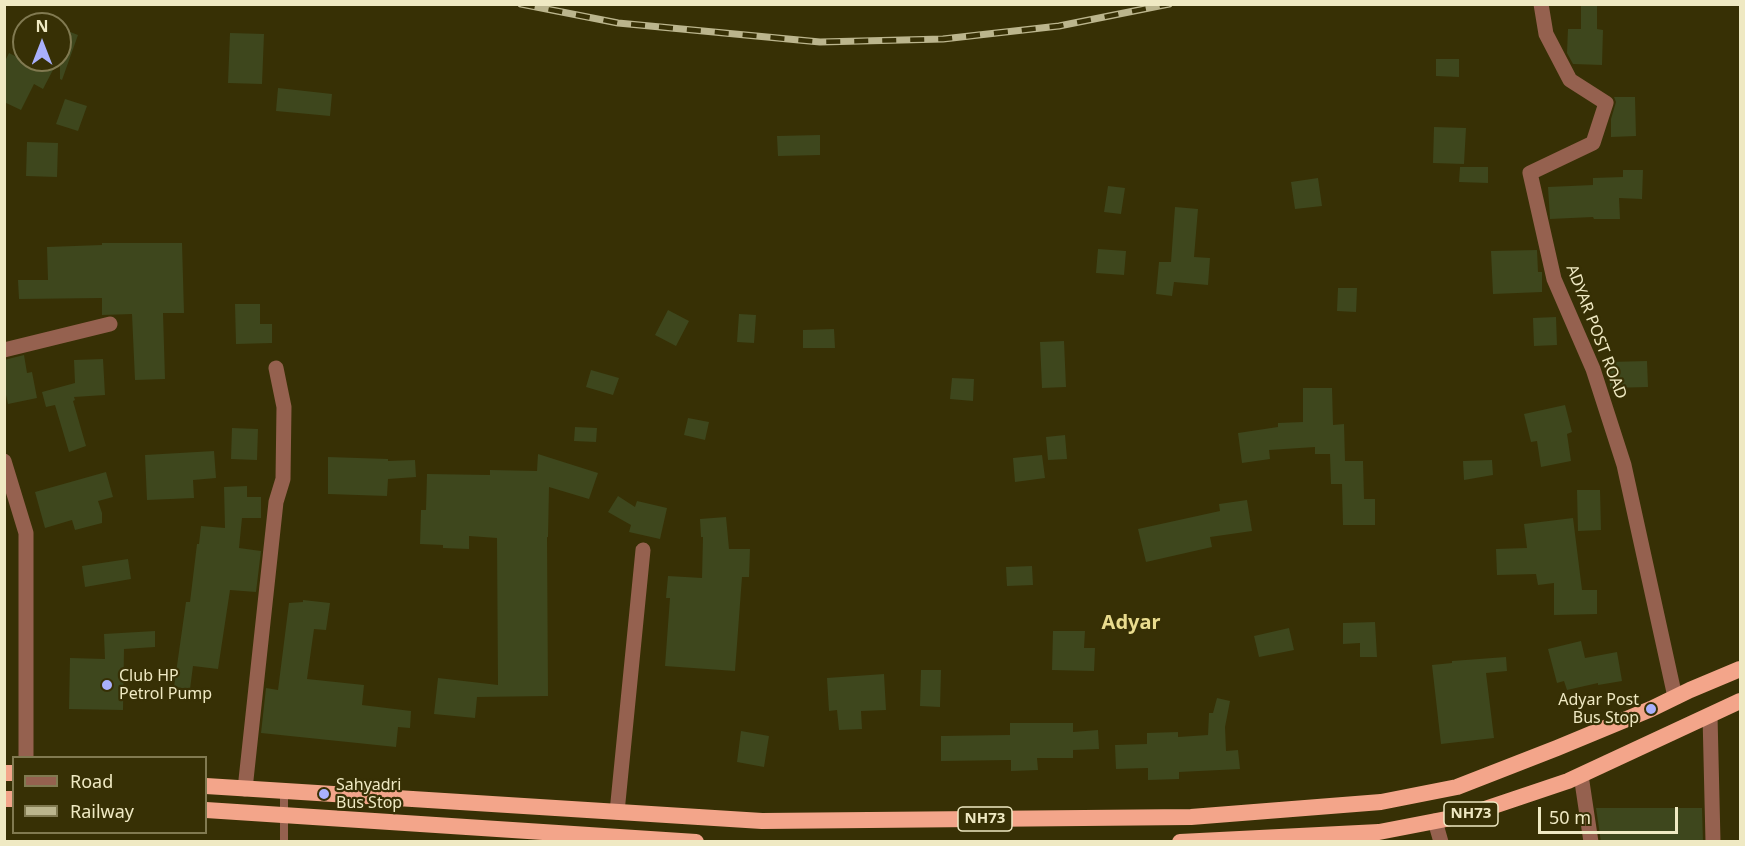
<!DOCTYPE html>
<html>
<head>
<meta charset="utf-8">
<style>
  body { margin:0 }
  #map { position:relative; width:1745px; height:846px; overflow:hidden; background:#373005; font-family:"Noto Sans",sans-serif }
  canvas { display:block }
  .frame { position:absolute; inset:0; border:6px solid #efe9c3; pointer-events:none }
  .legend { position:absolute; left:12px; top:756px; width:195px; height:78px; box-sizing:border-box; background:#373005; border:2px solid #817a51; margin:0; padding:8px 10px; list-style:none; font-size:18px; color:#efe9c3 }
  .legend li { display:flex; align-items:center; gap:12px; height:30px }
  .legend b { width:30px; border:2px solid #817a51 }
  .north { position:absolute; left:12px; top:12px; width:60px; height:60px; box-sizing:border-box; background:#373005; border:2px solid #817a51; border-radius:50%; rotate:0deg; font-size:16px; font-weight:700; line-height:24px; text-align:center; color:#efe9c3 }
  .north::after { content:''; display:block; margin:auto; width:21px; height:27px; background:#a9b0fc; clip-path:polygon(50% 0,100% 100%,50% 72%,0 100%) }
  .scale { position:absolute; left:1538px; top:807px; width:140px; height:27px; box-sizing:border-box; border:3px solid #efe9c3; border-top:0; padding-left:8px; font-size:18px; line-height:21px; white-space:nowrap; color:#efe9c3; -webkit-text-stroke:4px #373005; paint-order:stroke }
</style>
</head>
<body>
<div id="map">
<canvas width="1745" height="846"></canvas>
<div class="frame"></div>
<ul class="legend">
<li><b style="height:8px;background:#95614f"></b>Road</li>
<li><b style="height:8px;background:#bbb58d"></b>Railway</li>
</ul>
<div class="north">N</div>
<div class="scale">50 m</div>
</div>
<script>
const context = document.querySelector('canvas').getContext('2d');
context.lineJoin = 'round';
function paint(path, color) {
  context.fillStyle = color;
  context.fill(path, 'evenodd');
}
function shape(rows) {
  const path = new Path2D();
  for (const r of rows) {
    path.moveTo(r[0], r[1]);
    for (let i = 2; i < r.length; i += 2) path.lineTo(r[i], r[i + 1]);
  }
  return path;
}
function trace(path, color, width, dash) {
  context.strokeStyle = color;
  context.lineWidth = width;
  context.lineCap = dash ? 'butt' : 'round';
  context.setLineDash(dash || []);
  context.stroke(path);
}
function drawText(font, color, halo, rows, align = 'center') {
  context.font = font + ' "Noto Sans",sans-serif';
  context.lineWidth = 4.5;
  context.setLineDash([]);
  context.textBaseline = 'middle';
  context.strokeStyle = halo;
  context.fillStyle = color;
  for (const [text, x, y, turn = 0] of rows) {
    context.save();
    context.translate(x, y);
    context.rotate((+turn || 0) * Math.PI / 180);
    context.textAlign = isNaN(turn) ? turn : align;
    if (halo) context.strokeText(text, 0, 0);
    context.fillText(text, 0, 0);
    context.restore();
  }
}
paint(shape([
  [1581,4,1597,4,1597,29,1603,30,1602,65,1573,64,1567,53,1568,29,1581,29],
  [60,28,78,35,62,80,60,79],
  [230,33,264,34,262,84,228,83],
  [9,53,23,60,38,60,54,68,43,89,34,84,21,110,4,102,4,63],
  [1436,59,1459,59,1459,77,1436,76],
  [278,88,332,94,330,116,276,111],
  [1614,97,1635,97,1636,136,1611,137,1611,119,1616,102],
  [65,99,87,106,78,131,56,124],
  [1434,127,1466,128,1464,164,1433,163],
  [820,135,820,155,778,156,777,136],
  [27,142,58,143,57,177,26,176],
  [1460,167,1488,167,1488,183,1459,182],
  [1623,170,1643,170,1642,199,1619,198,1620,219,1594,219,1593,217,1550,219,1548,187,1593,185,1593,178,1623,177],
  [1318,178,1322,206,1295,209,1291,182],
  [1108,186,1125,188,1121,214,1104,212],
  [1175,207,1198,209,1194,257,1210,258,1208,285,1174,282,1172,296,1156,294,1159,262,1171,262],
  [102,243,182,243,184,313,163,313,165,379,135,380,132,314,102,315,102,298,19,299,18,280,48,280,47,247,102,245],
  [1098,249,1126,251,1124,275,1096,273],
  [1537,250,1538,272,1542,272,1542,292,1493,294,1491,251],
  [1338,288,1357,288,1356,312,1337,311],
  [235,304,260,304,260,324,272,324,272,343,236,344],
  [668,310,689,321,676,346,655,335],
  [739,314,756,315,754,343,737,342],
  [1556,317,1557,345,1534,346,1533,318],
  [834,329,835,348,803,348,803,330],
  [1064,341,1066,387,1042,388,1040,342],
  [24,355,27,373,32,372,37,398,8,404,4,386,4,360],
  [103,359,105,395,74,397,75,400,73,401,86,446,69,452,55,405,46,407,42,392,75,383,74,360],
  [1647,361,1648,387,1610,388,1609,362],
  [591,370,619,378,613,395,586,387],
  [952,378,974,379,973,401,950,399],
  [1303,388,1332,388,1333,425,1344,424,1345,461,1363,461,1364,499,1375,499,1375,525,1343,525,1342,484,1331,484,1330,454,1315,454,1315,447,1269,450,1270,459,1242,463,1238,433,1278,427,1278,423,1303,422],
  [1565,405,1572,432,1567,434,1571,461,1541,467,1537,441,1531,442,1524,414],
  [688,418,709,422,705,440,684,435],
  [575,427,597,428,596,442,574,441],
  [232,428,258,429,257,460,231,459],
  [1065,435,1067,459,1048,460,1046,437],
  [214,451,216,478,193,480,194,498,147,500,145,455],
  [538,454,598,473,589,499,549,487,548,537,547,537,548,696,477,697,475,718,434,714,438,678,498,685,497,538,469,536,469,549,443,548,443,545,420,544,421,510,426,510,427,474,490,475,490,470,537,471],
  [1042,455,1045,478,1015,482,1013,458],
  [328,457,388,459,388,461,415,460,416,477,388,479,387,496,328,494],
  [1492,460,1493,475,1464,480,1463,461],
  [106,472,113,497,98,501,102,513,102,523,75,530,72,520,45,528,35,492],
  [247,486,247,497,261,497,261,518,242,518,239,548,261,551,256,592,230,590,218,669,193,666,190,689,174,687,186,602,190,602,197,544,199,544,201,526,225,528,224,487],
  [1577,490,1600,490,1601,530,1578,531],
  [618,496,635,507,637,501,667,508,660,539,629,532,631,525,608,512],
  [1247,500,1252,531,1210,537,1212,547,1146,562,1138,529,1220,511,1219,504],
  [726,517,729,549,750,549,749,577,742,577,735,671,665,666,670,598,666,598,668,576,702,578,703,537,701,537,700,519],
  [1573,518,1582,590,1597,590,1597,614,1554,615,1554,583,1538,585,1536,574,1497,575,1496,549,1527,548,1524,524],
  [128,559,131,579,85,587,82,566],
  [1032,566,1033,585,1007,586,1006,567],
  [303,600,330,603,326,630,314,629,307,679,364,685,362,705,411,711,410,728,398,727,396,747,261,733,266,688,278,690,289,603,303,602],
  [1375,622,1377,657,1360,657,1360,643,1343,644,1343,623],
  [1289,628,1294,650,1259,657,1254,636],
  [155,631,155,647,124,649,123,710,69,709,70,658,105,659,104,634],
  [1053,631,1085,631,1084,648,1095,648,1094,671,1052,670],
  [1581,641,1585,658,1617,652,1622,681,1598,685,1598,683,1567,690,1564,681,1557,683,1548,649],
  [1506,657,1507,671,1486,673,1494,738,1441,744,1432,665,1452,663,1452,661],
  [921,670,941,670,940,707,920,706],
  [884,674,886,710,861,711,862,729,839,730,837,710,829,711,827,678],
  [1217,698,1230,701,1225,727,1226,751,1238,750,1240,769,1179,772,1179,779,1148,780,1148,768,1116,769,1115,745,1147,744,1147,733,1178,732,1178,737,1208,735,1209,713,1213,713],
  [1010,723,1073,723,1073,732,1098,730,1099,749,1073,750,1073,758,1037,758,1038,770,1011,771,1011,760,941,761,941,736,1010,735],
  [741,731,769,736,764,767,737,762],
  [1596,808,1702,808,1703,842,1601,842]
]), '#3e471d');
trace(shape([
  [284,792,284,842]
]), '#95614f', 8);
trace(shape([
  [1541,4,1546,34,1570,80,1606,103,1593,143,1530,173,1554,279,1593,369,1624,465,1675,697],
  [4,350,110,324],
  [4,461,26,533,26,758],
  [1710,715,1713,842],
  [1581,775,1591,842],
  [245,789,276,502,283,479,284,407,276,368],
  [617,812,643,550],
  [1435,821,1441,842]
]), '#95614f', 15);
trace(shape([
  [4,773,14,773],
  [206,786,762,821,1191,817,1381,802,1457,787,1557,748,1651,709,1690,690,1740,669],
  [4,799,14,799],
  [206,810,696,842],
  [1180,842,1379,832,1467,815,1568,781,1740,701]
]), '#f3a58a', 16);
const rail = shape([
  [521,4,618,23,820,42,943,39,1059,26,1169,4]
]);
trace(rail, '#bbb58d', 7);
trace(rail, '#373005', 4.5, [14]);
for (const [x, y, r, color] of [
  [107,685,6,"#a9b0fc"],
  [1651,709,6,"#a9b0fc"],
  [324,794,6,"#a9b0fc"]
]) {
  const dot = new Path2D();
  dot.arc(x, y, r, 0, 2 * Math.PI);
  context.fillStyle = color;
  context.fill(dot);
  trace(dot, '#373005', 2);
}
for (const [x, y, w] of [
  [1471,814,54],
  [985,819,54]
]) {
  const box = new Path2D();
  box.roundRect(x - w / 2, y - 12, w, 24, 4.5);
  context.fillStyle = '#373005';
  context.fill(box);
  trace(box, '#efe9c3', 1.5);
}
drawText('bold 15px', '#efe9c3', null, [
  ["NH73",1471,814],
  ["NH73",985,819]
]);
drawText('16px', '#efe9c3', '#373005', [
  ["ADYAR POST ROAD",1596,332,69]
]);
drawText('16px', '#efe9c3', '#373005', [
  ["Club HP",119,676],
  ["Petrol Pump",119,694],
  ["Adyar Post",1639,700,"right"],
  ["Bus Stop",1639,718,"right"],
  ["Sahyadri",336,785],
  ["Bus Stop",336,803]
], 'left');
drawText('bold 20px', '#e9dc8e', '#373005', [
  ["Adyar",1131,623]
]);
</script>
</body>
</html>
